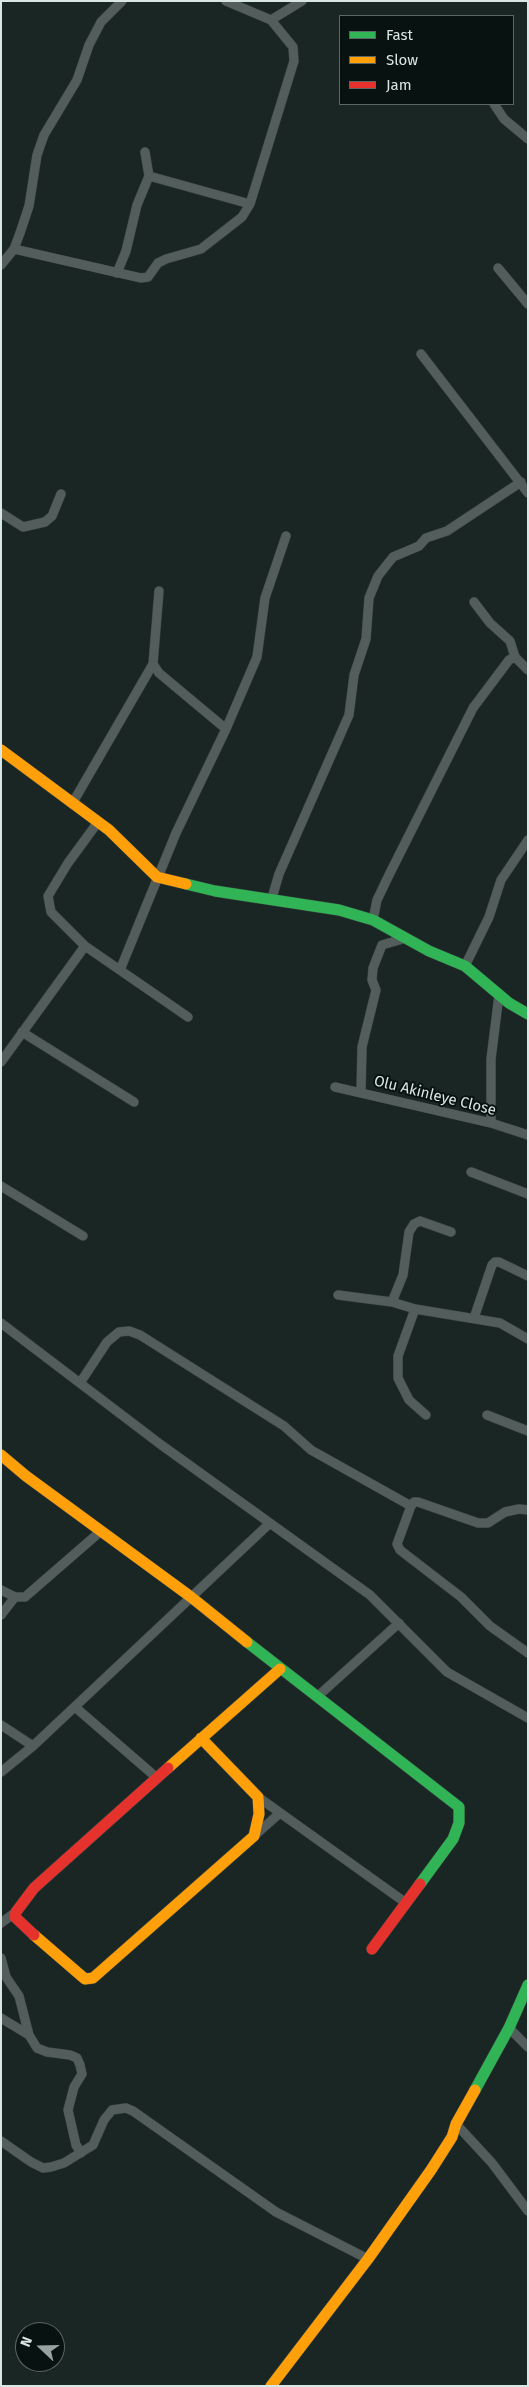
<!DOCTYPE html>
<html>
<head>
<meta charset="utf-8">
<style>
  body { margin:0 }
  #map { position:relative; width:529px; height:2387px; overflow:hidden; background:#1a2624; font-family:"Fira Sans",sans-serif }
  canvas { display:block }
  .frame { position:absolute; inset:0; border:2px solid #d9e7e4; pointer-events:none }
  .legend { position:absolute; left:339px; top:15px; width:175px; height:90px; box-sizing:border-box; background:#081210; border:1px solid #5c6765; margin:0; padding:6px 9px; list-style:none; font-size:15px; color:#d9e7e4 }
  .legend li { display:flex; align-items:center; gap:10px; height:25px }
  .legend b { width:25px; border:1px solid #5c6765 }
  .north { position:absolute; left:15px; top:2322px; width:50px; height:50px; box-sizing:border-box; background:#081210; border:1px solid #5c6765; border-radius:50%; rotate:291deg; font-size:14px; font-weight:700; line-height:20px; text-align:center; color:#d9e7e4 }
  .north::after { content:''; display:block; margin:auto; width:18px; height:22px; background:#96a3a1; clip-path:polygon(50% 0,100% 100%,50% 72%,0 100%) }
</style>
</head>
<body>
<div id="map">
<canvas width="529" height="2387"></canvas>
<div class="frame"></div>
<ul class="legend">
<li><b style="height:6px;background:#30b455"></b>Fast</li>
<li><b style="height:6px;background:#ff9f0a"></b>Slow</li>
<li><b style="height:6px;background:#e5322d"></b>Jam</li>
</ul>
<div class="north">N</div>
</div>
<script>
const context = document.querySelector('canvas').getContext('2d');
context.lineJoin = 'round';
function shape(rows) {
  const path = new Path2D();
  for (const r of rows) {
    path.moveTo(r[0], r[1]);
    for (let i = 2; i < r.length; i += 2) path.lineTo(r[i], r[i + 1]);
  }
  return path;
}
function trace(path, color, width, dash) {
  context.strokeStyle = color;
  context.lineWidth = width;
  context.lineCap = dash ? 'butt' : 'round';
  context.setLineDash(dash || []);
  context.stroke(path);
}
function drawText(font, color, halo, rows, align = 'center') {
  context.font = font + ' "Fira Sans",sans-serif';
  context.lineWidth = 4;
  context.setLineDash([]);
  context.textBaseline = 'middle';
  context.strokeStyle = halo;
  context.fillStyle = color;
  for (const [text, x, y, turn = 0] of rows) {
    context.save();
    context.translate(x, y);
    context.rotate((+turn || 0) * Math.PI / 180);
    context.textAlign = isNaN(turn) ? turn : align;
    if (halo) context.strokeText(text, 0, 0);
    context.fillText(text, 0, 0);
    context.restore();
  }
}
const street = shape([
  [271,20,302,1],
  [494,104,504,119,528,139],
  [149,176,250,204],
  [14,249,141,278,148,277,158,263,166,259,201,249,242,217,250,204,294,61,293,47,271,20,226,1],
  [1,265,14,249,20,233,29,206,37,155,44,135,77,80,89,45,101,22,122,1],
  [498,268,528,304],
  [117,273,126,251,137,205,149,176,145,152],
  [421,354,528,493],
  [1,513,23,527,45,522,52,516,61,494],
  [159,591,153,664,159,673,226,729],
  [474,602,490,623,510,641,515,657,528,670],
  [72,804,153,664],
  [98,822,68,863,48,896,51,912,85,946,188,1017],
  [272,898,279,874,349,715,354,675,366,639,369,598,378,576,393,557,419,546,426,538,447,531,521,482],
  [373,920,377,900,389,875,473,708,509,660,515,657],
  [465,966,489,917,501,880,528,840],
  [120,970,176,833,226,729,257,657,265,598,286,536],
  [22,1032,134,1102],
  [1,1062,85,946],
  [335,1087,491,1123,528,1135],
  [361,1091,362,1047,376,990,372,980,373,968,382,945,406,938],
  [491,1123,491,1059,499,995],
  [471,1172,528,1194],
  [1,1186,83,1236],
  [338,1295,392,1302,415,1309,500,1323,528,1339],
  [392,1302,403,1275,409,1232,414,1224,420,1221,451,1232],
  [415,1309,398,1356,398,1378,409,1400,426,1415],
  [474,1318,492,1265,495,1262,499,1262,528,1276],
  [1,1323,160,1444,370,1595,447,1672,528,1718],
  [80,1383,107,1342,119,1332,129,1331,140,1335,284,1426,311,1450,411,1506],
  [487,1415,528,1431],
  [528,1510,519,1509,505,1512,488,1523,478,1523,418,1502,414,1502,411,1506,397,1544,400,1550,461,1597,490,1626,528,1653],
  [1,1590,15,1597,25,1597,101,1531],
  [1,1615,15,1597],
  [318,1696,399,1623],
  [75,1707,157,1778],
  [1,1725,33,1746],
  [1,1772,33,1746,270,1523],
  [258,1797,406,1903],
  [254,1836,280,1813],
  [1,1923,16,1912],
  [1,1958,6,1977,19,1996,29,2035,37,2048,47,2052,70,2055,77,2058,80,2065,82,2074,74,2087,68,2110,76,2145,81,2153],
  [1,2018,29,2035],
  [509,2028,528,2047],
  [456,2124,492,2163,528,2211],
  [1,2141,31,2162,43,2168,51,2167,64,2163,93,2145,104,2120,112,2110,126,2108,133,2111,276,2212,368,2259]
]);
const fast = shape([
  [186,884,215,891,339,910,373,920,429,951,465,966,509,1003,528,1014],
  [247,1642,459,1807,459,1823,453,1839,420,1884],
  [475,2090,509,2028,528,1985]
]);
const slow = shape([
  [1,750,109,830,157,877,186,884],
  [1,1455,26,1476,191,1597,247,1642],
  [168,1768,280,1669],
  [34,1935,85,1979,93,1978,254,1836,259,1814,258,1797,201,1738],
  [271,2386,368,2259,431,2170,452,2137,456,2124,475,2090]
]);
const jam = shape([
  [34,1935,15,1917,16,1912,34,1888,168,1768],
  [372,1949,420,1884]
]);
trace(street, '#374240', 10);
trace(fast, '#374240', 12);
trace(slow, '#374240', 12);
trace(jam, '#374240', 12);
trace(street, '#535d5b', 9);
trace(fast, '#30b455', 11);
trace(slow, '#ff9f0a', 11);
trace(jam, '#e5322d', 11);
drawText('15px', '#d9e7e4', '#081210', [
  ["Olu Akinleye Close",435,1096,14]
]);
</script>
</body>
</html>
